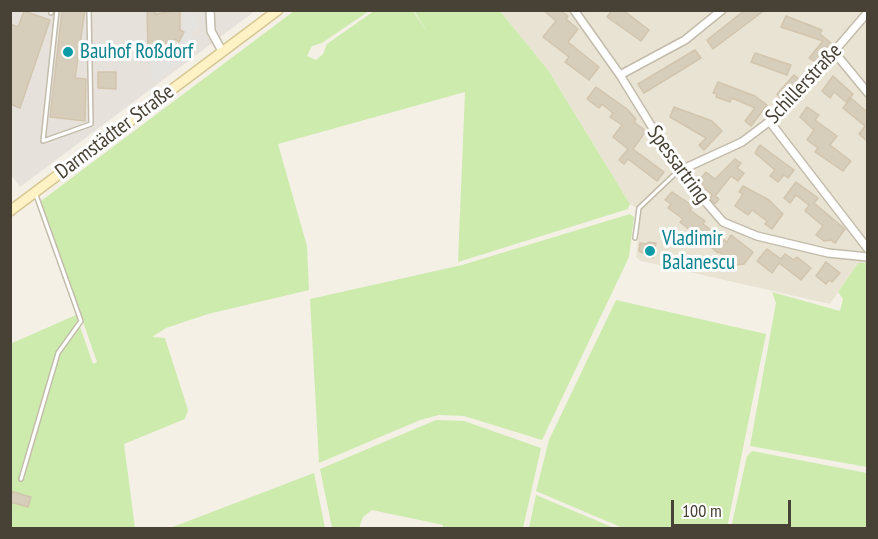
<!DOCTYPE html>
<html>
<head>
<meta charset="utf-8">
<style>
  body { margin:0 }
  #map { position:relative; width:878px; height:539px; overflow:hidden; background:#f4f0e6; font-family:"PT Sans Narrow",sans-serif }
  canvas { display:block }
  .frame { position:absolute; inset:0; border:12px solid #484135; pointer-events:none }
  .scale { position:absolute; left:671px; top:500px; width:120px; height:27px; box-sizing:border-box; border:3px solid #484135; border-top:0; padding-left:8px; font-size:18px; line-height:21px; white-space:nowrap; color:#484135; -webkit-text-stroke:4px #fff; paint-order:stroke }
</style>
</head>
<body>
<div id="map">
<canvas width="878" height="539"></canvas>
<div class="frame"></div>
<div class="scale">100 m</div>
</div>
<script>
const context = document.querySelector('canvas').getContext('2d');
context.lineJoin = 'round';
function paint(path, color) {
  context.fillStyle = color;
  context.fill(path, 'evenodd');
}
function shape(rows) {
  const path = new Path2D();
  for (const r of rows) {
    path.moveTo(r[0], r[1]);
    for (let i = 2; i < r.length; i += 2) path.lineTo(r[i], r[i + 1]);
  }
  return path;
}
function trace(path, color, width, dash) {
  context.strokeStyle = color;
  context.lineWidth = width;
  context.lineCap = dash ? 'butt' : 'round';
  context.setLineDash(dash || []);
  context.stroke(path);
}
function drawText(font, color, halo, rows, align = 'center') {
  context.font = font + ' "PT Sans Narrow",sans-serif';
  context.lineWidth = 6;
  context.setLineDash([]);
  context.textBaseline = 'middle';
  context.strokeStyle = halo;
  context.fillStyle = color;
  for (const [text, x, y, turn = 0] of rows) {
    context.save();
    context.translate(x, y);
    context.rotate((+turn || 0) * Math.PI / 180);
    context.textAlign = isNaN(turn) ? turn : align;
    if (halo) context.strokeText(text, 0, 0);
    context.fillText(text, 0, 0);
    context.restore();
  }
}
paint(shape([
  [500,11,867,11,867,263,858,263,830,304,641,261,636,257,641,211,630,204,548,70]
]), '#e9e3d4');
paint(shape([
  [10,11,255,11,20,187,11,175]
]), '#e6e2db');
paint(shape([
  [294,11,369,11,322,43,312,46,307,56,316,60,323,54,327,44,374,11,413,11,429,35,414,11,500,11,548,70,630,204,628,209,458,262,465,92,278,144,307,246,309,290,208,314,166,328,152,337,165,338,188,410,185,419,124,444,135,528,11,528,10,344,76,315,93,364,97,362,41,201],
  [630,214,634,217,629,257,542,440,464,416,439,415,420,420,319,463,310,299,462,265],
  [858,263,868,263,867,467,750,446,776,303,772,292,840,311,843,299,838,292],
  [616,300,766,334,727,528,623,528,536,491,549,440],
  [436,420,464,421,541,448,523,528,443,528,443,525,372,510,363,517,359,528,332,528,320,469],
  [752,451,867,473,867,528,731,528,747,456],
  [314,473,325,528,170,528],
  [536,495,614,528,529,528]
]), '#cdebad');
paint(shape([
  [183,11,198,11,198,31,191,29,192,36,197,38,197,48,186,48,186,58,153,83,150,63,179,42,184,32]
]), '#e5e3df');
const building = shape([
  [62,10,85,10,75,78,86,79,85,121,50,117,62,10],
  [147,10,155,10,155,14,180,10,180,30,184,32,179,42,175,39,148,55,147,10],
  [543,10,560,10,568,16,566,19,578,29,568,42,599,67,589,80,565,62,569,57,543,37,556,21,543,10],
  [612,10,623,10,649,30,641,41,607,17,612,10],
  [745,10,765,10,713,49,707,40,745,10],
  [24,11,50,20,20,108,10,104,10,24,18,27,24,11],
  [786,16,822,30,820,34,831,43,815,62,809,58,823,41,781,27,786,16],
  [695,50,701,58,644,93,638,84,695,50],
  [755,53,791,65,787,75,751,62,755,53],
  [98,72,116,72,116,89,98,88,98,72],
  [794,75,799,79,781,100,777,94,794,75],
  [833,76,853,94,846,102,834,92,830,98,822,91,833,76],
  [718,82,755,96,767,105,751,126,745,121,755,108,732,98,730,102,716,97,717,94,713,93,718,82],
  [596,87,627,109,636,119,634,122,646,131,633,149,664,172,657,181,628,159,624,164,619,160,628,149,613,137,622,125,610,117,613,113,608,109,602,104,599,108,587,99,596,87],
  [851,98,867,112,867,141,859,134,865,126,843,108,851,98],
  [674,107,712,121,722,131,704,150,699,145,706,138,670,117,674,107],
  [807,107,819,115,815,120,837,136,830,145,851,161,843,171,815,152,818,148,807,140,814,130,800,117,807,107],
  [760,145,794,170,788,178,784,175,778,182,770,176,775,170,755,153,760,145],
  [735,159,741,163,737,168,744,173,738,181,731,176,715,196,719,199,715,204,710,198,712,195,698,182,706,172,715,179,735,159],
  [796,182,818,198,814,203,845,229,835,243,831,240,824,241,816,235,823,226,805,211,809,205,796,195,790,203,784,198,796,182],
  [743,186,769,200,783,214,772,229,765,224,767,221,752,210,748,215,735,206,743,194,739,192,743,186],
  [672,192,693,206,690,210,705,221,703,224,727,242,731,235,753,252,744,264,736,265,719,252,718,253,680,222,683,219,668,208,671,204,665,200,672,192],
  [648,242,656,243,653,258,639,251,640,243,647,244,648,242],
  [767,249,781,259,785,254,794,260,797,257,811,268,801,280,779,263,772,273,757,261,767,249],
  [826,262,840,273,832,282,829,280,826,284,816,276,826,262],
  [10,491,31,497,28,507,10,502,10,491]
]);
paint(building, '#d7cdbb');
trace(building, '#d2c5ae', 1.5);
const lane = shape([
  [57,10,43,141,91,124,89,10],
  [51,13,51,10],
  [635,238,639,208,677,172],
  [21,479,58,353,81,321,36,195]
]);
const street = shape([
  [210,10,211,31,222,51],
  [574,10,620,75,679,171,723,222,757,236,828,253,868,257],
  [835,53,868,93],
  [620,75,685,40,722,10],
  [770,122,868,249],
  [679,171,742,142,782,112,868,12]
]);
const secondary = shape([
  [10,211,278,10]
]);
trace(lane, '#c3bcab', 6);
trace(street, '#c3bcab', 10);
trace(secondary, '#d7c793', 12);
trace(lane, '#fff', 3);
trace(street, '#fff', 7);
trace(secondary, '#fff3c6', 9);
for (const [x, y, r, color] of [
  [68,52,6,"#0f9aa8"],
  [650,251,6,"#0f9aa8"]
]) {
  const dot = new Path2D();
  dot.arc(x, y, r, 0, 2 * Math.PI);
  context.fillStyle = color;
  context.fill(dot);
  trace(dot, '#fff', 2);
}
drawText('21px', '#0d838f', '#fff', [
  ["Bauhof Roßdorf",80,52],
  ["Vladimir",662,239],
  ["Balanescu",662,263]
], 'left');
drawText('21px', '#484135', '#fff', [
  ["Schillerstraße",804,84,-47],
  ["Darmstädter Straße",115,132,-37],
  ["Spessartring",678,165,54]
]);
</script>
</body>
</html>
